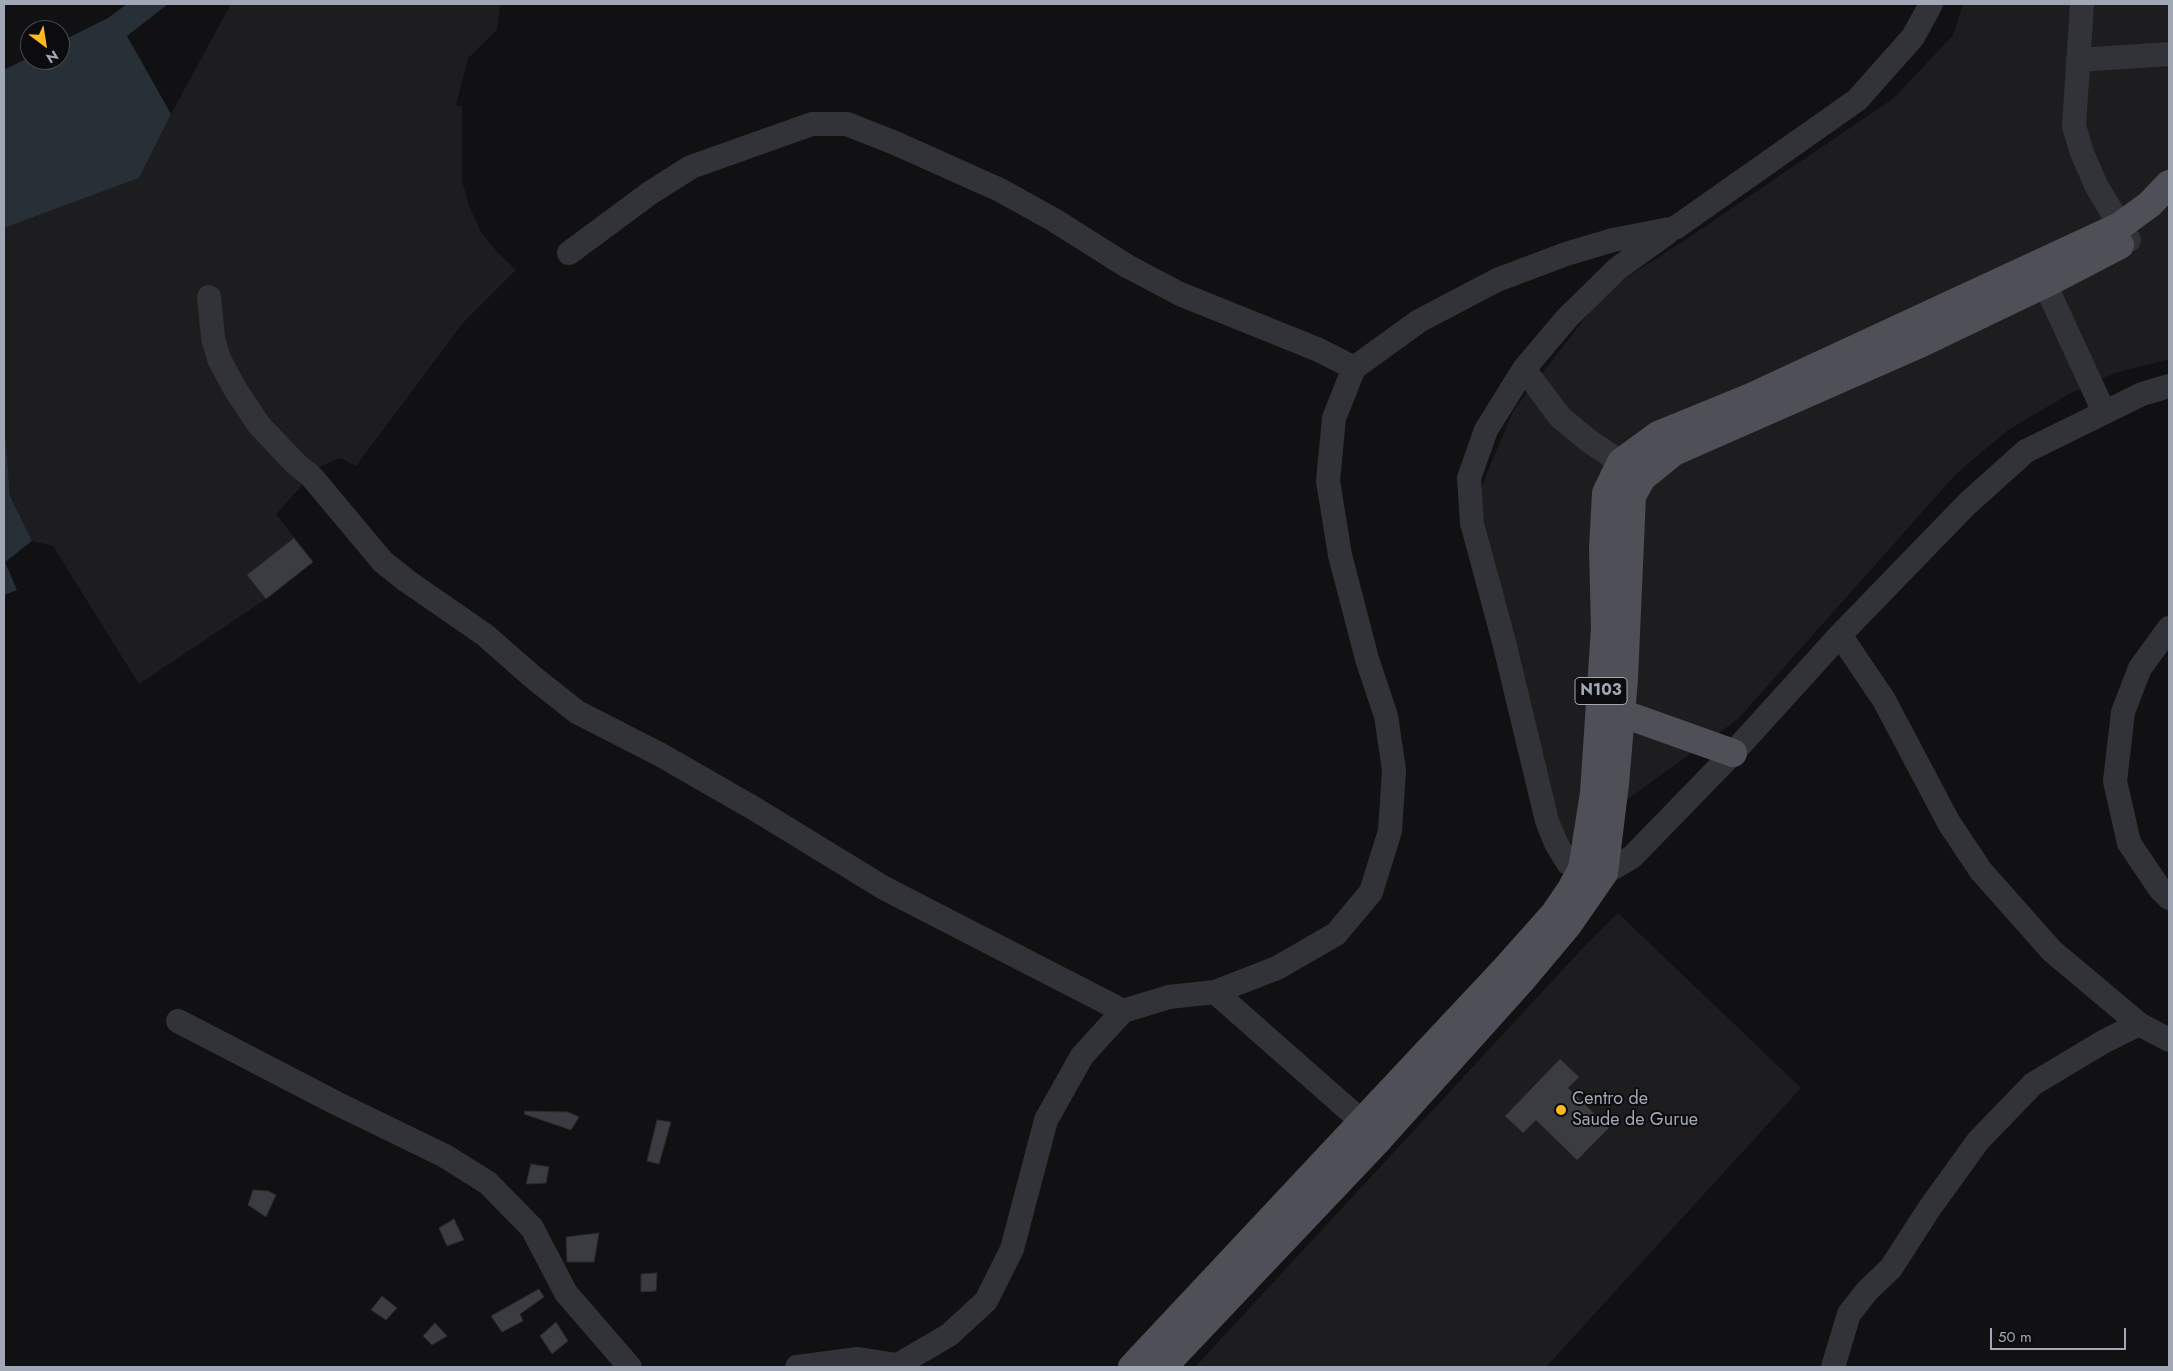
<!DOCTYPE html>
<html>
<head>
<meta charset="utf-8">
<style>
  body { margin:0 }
  #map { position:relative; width:2173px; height:1371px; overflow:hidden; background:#111113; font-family:Jost,sans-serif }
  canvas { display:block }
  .frame { position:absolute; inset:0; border:5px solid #a1a7b5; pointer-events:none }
  .north { position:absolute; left:20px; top:20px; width:50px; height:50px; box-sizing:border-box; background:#0c0c0e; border:1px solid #484a51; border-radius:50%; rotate:149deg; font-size:14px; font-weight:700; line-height:20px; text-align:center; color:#a1a7b5 }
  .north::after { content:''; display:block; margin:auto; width:18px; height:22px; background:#ffba1d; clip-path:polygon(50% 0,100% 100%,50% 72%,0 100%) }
  .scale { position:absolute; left:1990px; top:1328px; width:136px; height:22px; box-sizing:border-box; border:2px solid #a1a7b5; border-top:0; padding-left:6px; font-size:15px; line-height:18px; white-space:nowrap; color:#a1a7b5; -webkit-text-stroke:4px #0c0c0e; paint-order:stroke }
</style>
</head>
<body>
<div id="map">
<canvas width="2173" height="1371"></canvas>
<div class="frame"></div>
<div class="north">N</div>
<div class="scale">50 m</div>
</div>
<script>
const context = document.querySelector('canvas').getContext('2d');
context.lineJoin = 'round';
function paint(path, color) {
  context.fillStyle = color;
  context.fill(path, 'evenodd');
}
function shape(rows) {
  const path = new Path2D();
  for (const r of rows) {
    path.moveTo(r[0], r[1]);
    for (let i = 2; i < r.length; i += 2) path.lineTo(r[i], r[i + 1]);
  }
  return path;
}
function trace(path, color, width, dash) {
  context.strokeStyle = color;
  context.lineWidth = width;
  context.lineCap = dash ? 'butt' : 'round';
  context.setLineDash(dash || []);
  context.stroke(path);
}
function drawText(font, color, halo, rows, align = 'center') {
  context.font = font + ' Jost,sans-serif';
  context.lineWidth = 4;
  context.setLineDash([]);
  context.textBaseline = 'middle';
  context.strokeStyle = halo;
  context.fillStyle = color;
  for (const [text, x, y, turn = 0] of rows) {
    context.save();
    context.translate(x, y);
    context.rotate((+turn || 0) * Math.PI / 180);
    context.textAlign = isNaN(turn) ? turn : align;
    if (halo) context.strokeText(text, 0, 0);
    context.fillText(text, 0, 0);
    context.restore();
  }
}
paint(shape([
  [231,4,503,4,500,7,497,30,468,58,456,105,462,107,462,181,470,208,481,232,496,251,516,270,462,324,356,466,340,458,319,467,276,514,313,562,266,599,139,684,53,546,32,541,10,496,4,418,4,228,139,178,171,114],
  [1963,4,2169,4,2169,359,2115,373,2071,393,2008,430,1955,475,1738,719,1565,845,1478,495,1513,411,1606,291,1685,240,1894,98,1953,35],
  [1618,913,1801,1088,1546,1367,1195,1367,1580,951]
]), '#1d1d20');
paint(shape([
  [127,4,168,4,127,36,171,114,139,178,4,228,4,70,30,57,30,60,60,60,60,42,108,18],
  [4,418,10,496,32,541,5,562,17,590,4,595]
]), '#272f37');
const building = shape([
  [294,538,313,562,266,599,247,575,294,538],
  [1560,1059,1579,1077,1568,1088,1609,1128,1577,1160,1536,1120,1523,1133,1505,1116,1560,1059],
  [525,1111,568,1112,579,1117,571,1130,524,1114,525,1111],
  [657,1120,671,1122,659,1164,647,1161,657,1120],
  [531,1164,549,1167,546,1183,526,1184,531,1164],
  [253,1190,268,1191,276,1195,266,1217,248,1205,253,1190],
  [454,1219,464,1240,447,1246,439,1228,454,1219],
  [599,1233,594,1262,567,1262,566,1237,599,1233],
  [657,1273,656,1291,641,1292,641,1274,657,1273],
  [539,1289,544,1297,520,1314,523,1321,502,1332,491,1316,539,1289],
  [382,1296,397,1308,386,1320,371,1310,382,1296],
  [556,1322,568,1341,552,1354,540,1336,556,1322],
  [435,1323,447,1336,432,1345,423,1336,435,1323]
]);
paint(building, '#3a3c41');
trace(building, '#2b2b2f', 1);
trace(shape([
  [2082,4,2074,126,2082,153,2097,187,2129,240],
  [2078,60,2169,54],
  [1667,233,1617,269,1567,318,1524,369,1486,430,1469,478,1472,523,1504,642,1547,821,1556,843,1568,863,1582,869,1604,873,1632,857,1733,753,1840,635,1967,504,2026,451,2142,394,2169,386],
  [569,253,650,193,691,167,812,124,847,124,895,143,1000,190,1054,220,1127,266,1180,294,1319,350,1354,368],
  [2045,284,2104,412],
  [209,297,213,338,219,359,235,389,259,425,296,464,311,476,383,562,407,581,485,635,534,678,577,712,661,755,755,809,884,888,1123,1011],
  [1524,369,1560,417,1589,441,1635,472],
  [2169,628,2140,668,2123,712,2115,781,2129,843,2160,889,2169,898],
  [1840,635,1884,700,1949,823,1981,871,2052,951,2139,1024,2169,1040],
  [1215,992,1375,1133],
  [178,1021,336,1103,445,1156,488,1183,532,1228,566,1293,630,1367],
  [797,1367,858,1359,897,1365],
  [894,1367,949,1335,986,1301,1012,1249,1046,1120,1082,1056,1123,1011,1169,997,1215,992,1277,968,1336,934,1371,892,1390,831,1394,770,1386,716,1367,659,1340,555,1328,481,1334,418,1354,368,1419,321,1497,280,1566,254,1613,240,1675,228,1857,100,1913,37,1931,4],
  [1833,1367,1849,1314,1867,1291,1891,1268,1929,1209,1978,1141,2033,1084,2103,1042,2139,1024]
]), '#323338', 24);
trace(shape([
  [1621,713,1733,753],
  [1132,1367,1505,969,1554,914,1571,889,1582,869,1594,793,1605,628,1603,549,1606,493,1621,462,1658,435,1751,397,2120,226,2150,204,2169,184],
  [1163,1367,1380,1138,1521,981,1568,925,1604,873,1615,784,1624,679,1632,496,1642,478,1674,452,1922,343,2045,284,2120,245]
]), '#4e4f57', 28);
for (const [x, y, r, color] of [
  [1561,1110,6,"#ffba1d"]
]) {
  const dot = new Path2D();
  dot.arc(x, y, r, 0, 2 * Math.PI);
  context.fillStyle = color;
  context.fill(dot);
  trace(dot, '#0c0c0e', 2);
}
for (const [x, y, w] of [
  [1601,691,52]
]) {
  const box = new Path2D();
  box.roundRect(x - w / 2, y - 13.5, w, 27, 4);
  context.fillStyle = '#0c0c0e';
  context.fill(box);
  trace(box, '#a1a7b5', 1);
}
drawText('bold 16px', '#a1a7b5', null, [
  ["N103",1601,691]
]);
drawText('18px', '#a1a7b5', '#0c0c0e', [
  ["Centro de",1572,1100],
  ["Saude de Gurue",1572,1121]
], 'left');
</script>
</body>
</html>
